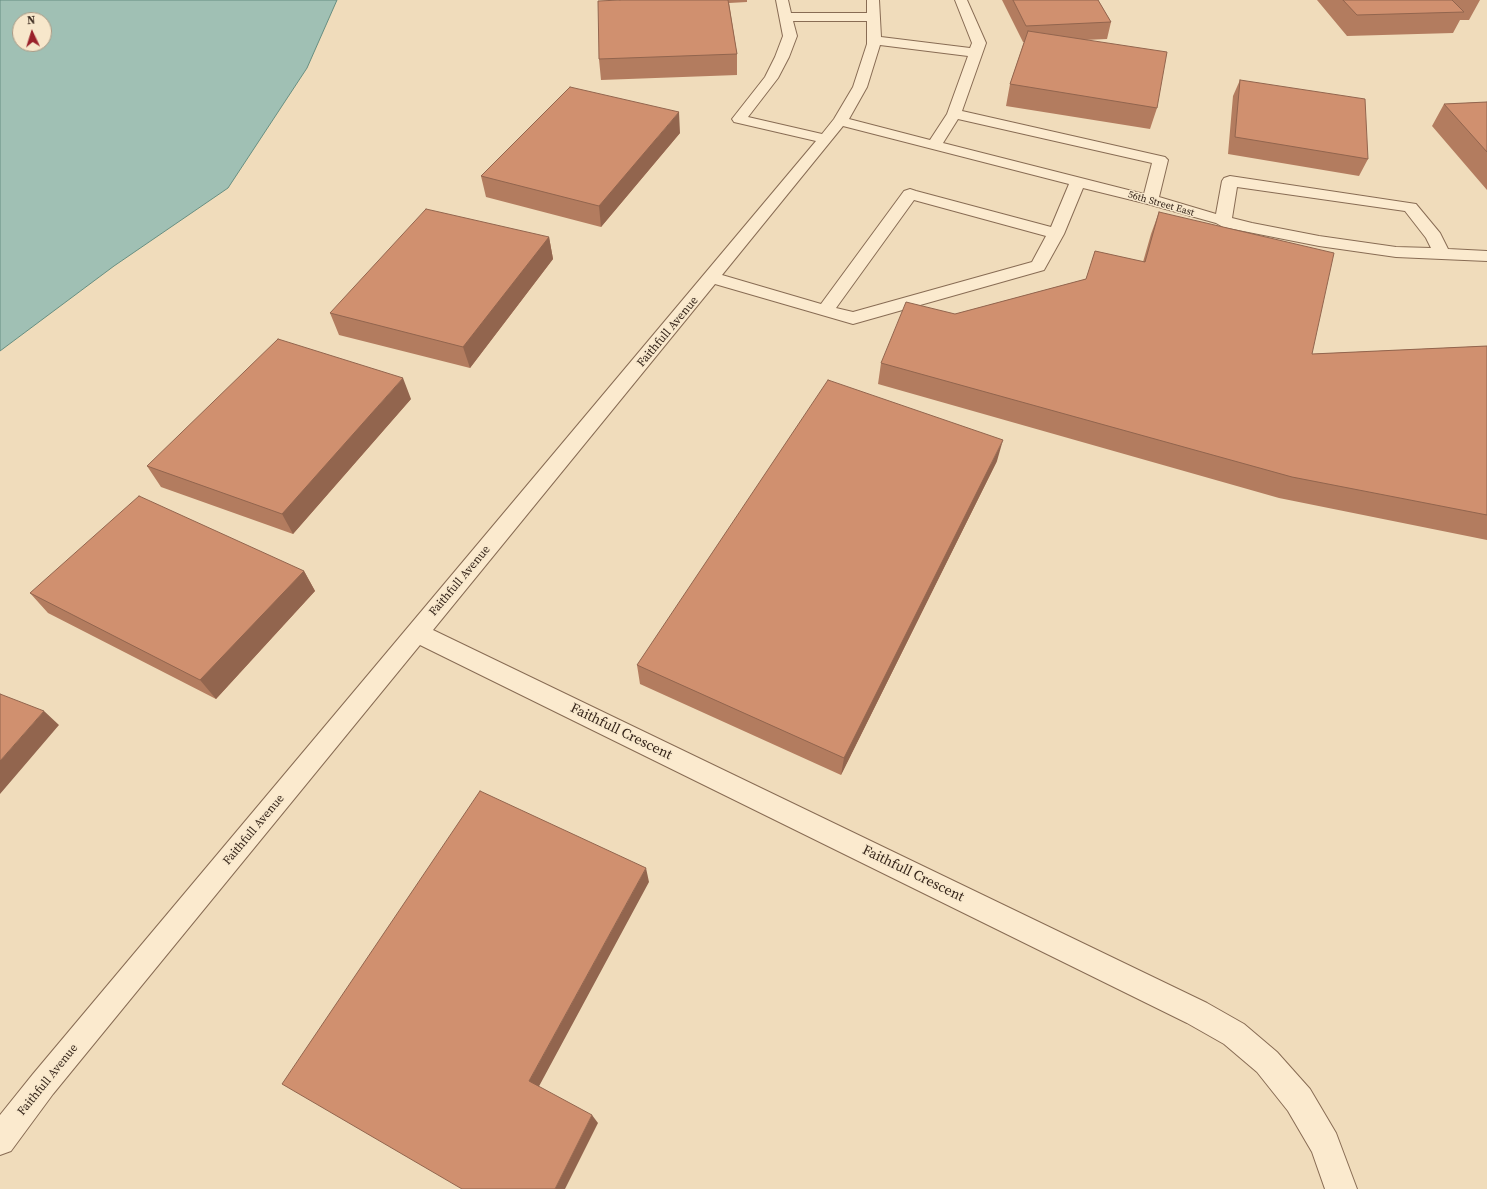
<!DOCTYPE html>
<html>
<head>
<meta charset="utf-8">
<style>
  body { margin:0 }
  #map { position:relative; width:1487px; height:1189px; overflow:hidden; background:#f0dcbb; font-family:"Source Serif 4",serif }
  canvas { display:block }
  .north { position:absolute; left:12px; top:12px; width:40px; height:40px; box-sizing:border-box; background:#f7e7cb; border:1px solid #aa9984; border-radius:50%; rotate:356deg; font-size:11px; font-weight:700; line-height:16px; text-align:center; color:#36251a }
  .north::after { content:''; display:block; margin:auto; width:14px; height:18px; background:#9a212b; clip-path:polygon(50% 0,100% 100%,50% 72%,0 100%) }
</style>
</head>
<body>
<div id="map">
<canvas width="1487" height="1189"></canvas>
<div class="north">N</div>
</div>
<script>
const context = document.querySelector('canvas').getContext('2d');
context.lineJoin = 'round';
function paint(path, color) {
  context.fillStyle = color;
  context.fill(path, 'evenodd');
}
function shape(rows) {
  const path = new Path2D();
  for (const r of rows) {
    path.moveTo(r[0], r[1]);
    for (let i = 2; i < r.length; i += 2) path.lineTo(r[i], r[i + 1]);
  }
  return path;
}
function trace(path, color, width, dash) {
  context.strokeStyle = color;
  context.lineWidth = width;
  context.lineCap = dash ? 'butt' : 'round';
  context.setLineDash(dash || []);
  context.stroke(path);
}
function drawText(font, color, halo, rows, align = 'center') {
  context.font = font + ' "Source Serif 4",serif';
  context.lineWidth = 3;
  context.setLineDash([]);
  context.textBaseline = 'middle';
  context.strokeStyle = halo;
  context.fillStyle = color;
  for (const [text, x, y, turn = 0] of rows) {
    context.save();
    context.translate(x, y);
    context.rotate((+turn || 0) * Math.PI / 180);
    context.textAlign = isNaN(turn) ? turn : align;
    if (halo) context.strokeText(text, 0, 0);
    context.fillText(text, 0, 0);
    context.restore();
  }
}
const water = shape([
  [0,0,337,0,307,68,228,188,114,266,0,351,0,0],
  [20,20,44,20,44,44,20,44,20,20]
]);
paint(water, '#a0c0b4');
trace(water, '#678e81', 1);
const minor = shape([
  [776,0,788,0,791,13,867,13,867,0,879,0,881,37,970,48,972,43,955,0,967,0,986,43,962,111,1165,157,1168,160,1159,197,1216,214,1222,181,1224,178,1230,176,1416,204,1440,233,1448,249,1487,251,1487,261,1396,257,1319,246,1223,227,1216,223,1144,203,1083,188,1064,234,1044,270,853,324,715,284,433,630,1207,1003,1244,1024,1277,1052,1310,1089,1336,1133,1357,1189,1325,1189,1312,1152,1288,1111,1257,1072,1224,1044,1187,1023,420,645,53,1094,11,1151,0,1155,0,1115,33,1074,816,141,734,122,732,119,765,77,775,57,783,36,776,0],
  [793,21,867,21,867,44,853,87,834,119,822,134,748,117,778,78,789,57,797,36,793,21],
  [880,45,968,56,947,114,930,140,849,119,867,87,880,45],
  [958,119,1152,163,1144,194,943,143,958,119],
  [843,126,1069,184,1051,227,916,191,910,189,904,191,821,304,722,275,843,126],
  [1237,187,1405,211,1426,238,1431,248,1396,247,1319,236,1252,223,1232,218,1237,187],
  [914,200,1046,236,1032,262,853,312,836,308,914,200]
]);
trace(minor, '#886c54', 2);
paint(minor, '#fbeace');
paint(shape([
  [620,0,747,0,747,2,729,3,737,54,737,75,601,80,599,59],
  [1002,0,1098,0,1111,22,1107,39,1084,40,1157,108,1150,129,1006,106,1010,84,1024,42,1023,42],
  [1317,0,1480,0,1469,20,1460,20,1453,33,1347,36],
  [1240,80,1368,159,1359,176,1228,154,1233,96],
  [1487,102,1487,190,1432,126,1444,104],
  [680,133,601,227,486,197,481,176],
  [1159,212,1312,354,1487,346,1487,540,1279,498,878,384,881,363,955,314,1086,279,1095,251,1143,262,1151,234],
  [549,237,553,259,470,368,339,335,330,313],
  [411,399,293,534,161,487,147,466],
  [997,461,841,775,640,684,637,665],
  [304,571,315,591,216,699,48,613,30,593]
]), '#b37c5f');
paint(shape([
  [679,112,680,133,601,227,599,206],
  [549,237,553,259,470,368,463,347],
  [403,378,411,399,293,534,282,514],
  [1003,440,997,461,841,775,844,758],
  [304,571,315,591,216,699,200,680],
  [44,711,59,725,0,794,0,761],
  [646,868,649,882,537,1090,529,1081],
  [592,1115,598,1123,565,1189,555,1189]
]), '#92654e');
const building = shape([
  [620,0,728,0,737,54,599,59,598,1,620,0],
  [1013,0,1098,0,1111,22,1026,26,1013,0],
  [1343,0,1452,0,1464,12,1357,15,1343,0],
  [1028,31,1167,52,1157,108,1010,84,1028,31],
  [1240,80,1365,99,1368,159,1235,137,1240,80],
  [570,87,679,112,599,206,481,176,570,87],
  [1487,102,1487,152,1444,104,1487,102],
  [426,209,549,237,463,347,330,313,426,209],
  [1159,212,1334,253,1312,354,1487,346,1487,515,1292,477,881,363,906,302,955,314,1086,279,1095,251,1145,262,1159,212],
  [278,339,403,378,282,514,147,466,278,339],
  [828,380,1003,440,844,758,637,665,828,380],
  [139,496,304,571,200,680,30,593,139,496],
  [0,694,44,711,0,761,0,694],
  [480,791,646,868,529,1081,592,1115,555,1189,462,1189,282,1084,480,791]
]);
paint(building, '#d0906f');
trace(building, '#92654e', 1);
drawText('10px', '#36251a', '#f7e7cb', [
  ["56th Street East",1161,204,16]
]);
drawText('12px', '#36251a', '#f7e7cb', [
  ["Faithfull Avenue",668,332,-50],
  ["Faithfull Avenue",460,581,-50],
  ["Faithfull Avenue",254,830,-50],
  ["Faithfull Avenue",48,1080,-51]
]);
drawText('14px', '#36251a', '#f7e7cb', [
  ["Faithfull Crescent",621,732,26],
  ["Faithfull Crescent",913,874,26]
]);
</script>
</body>
</html>
